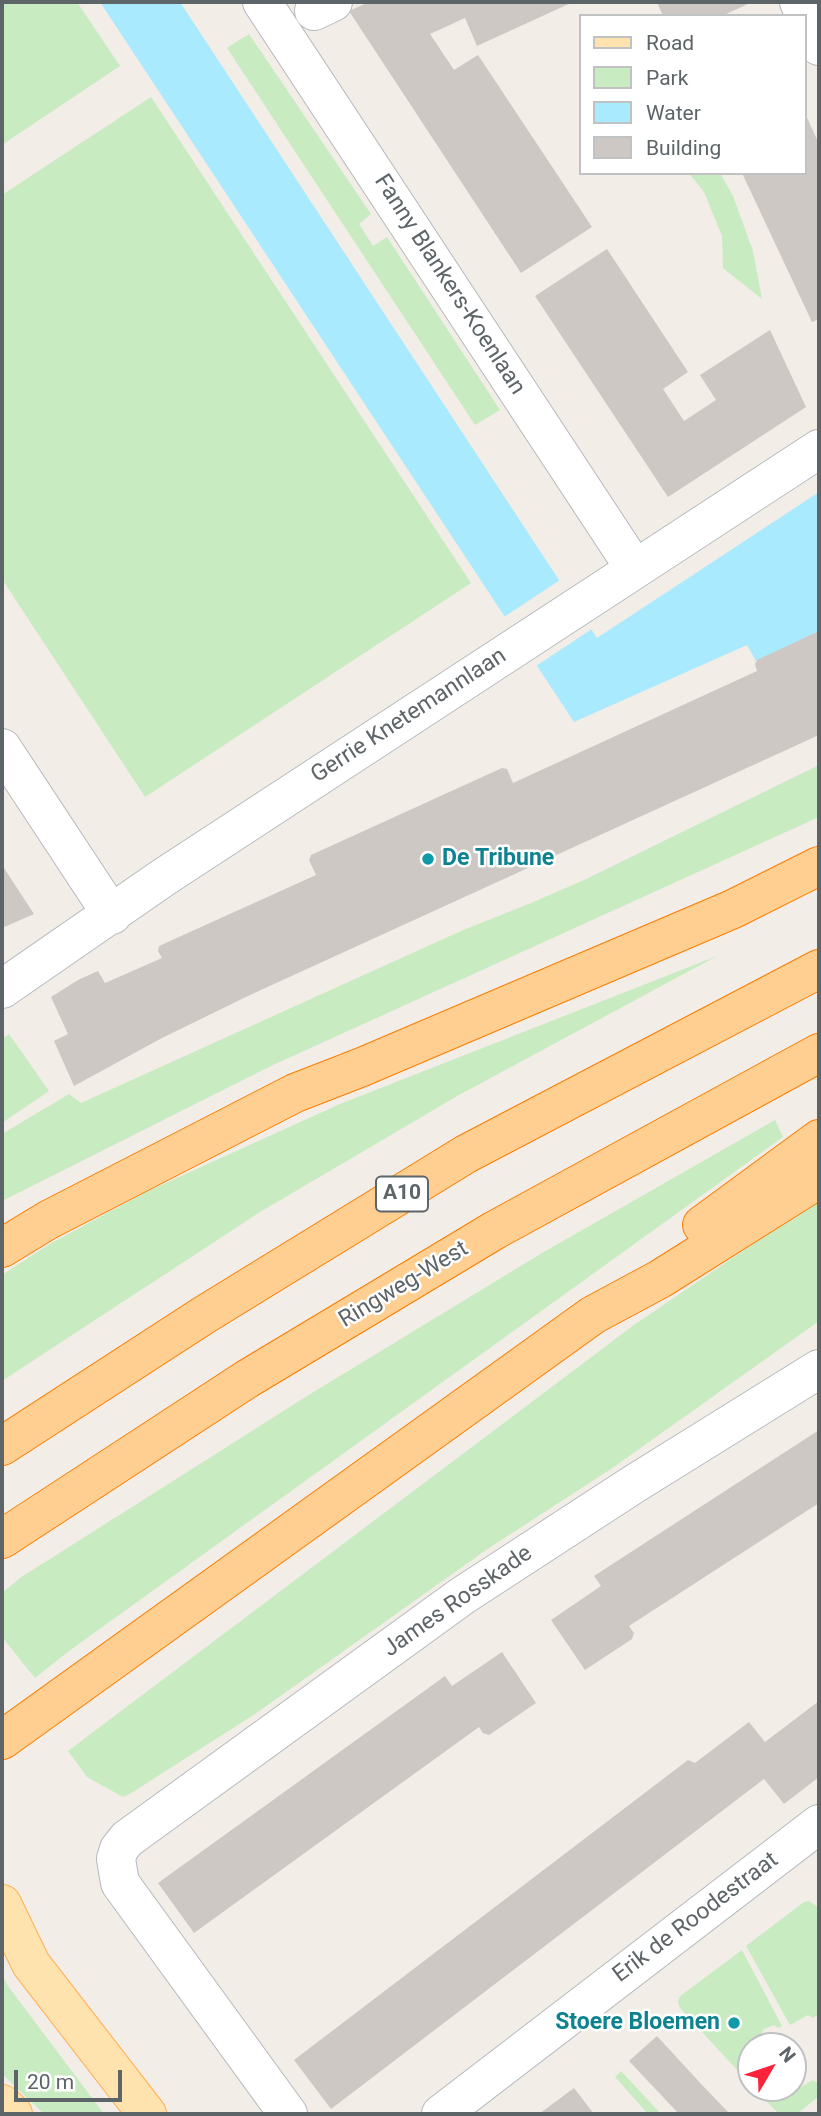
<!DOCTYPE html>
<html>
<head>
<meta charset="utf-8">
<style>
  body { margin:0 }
  #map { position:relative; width:821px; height:2116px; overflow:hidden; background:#f2ede7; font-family:Roboto,sans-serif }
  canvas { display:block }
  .frame { position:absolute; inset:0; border:4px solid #5e6569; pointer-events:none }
  .legend { position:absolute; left:579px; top:14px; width:228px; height:161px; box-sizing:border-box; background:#fff; border:2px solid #bfc1c3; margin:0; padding:9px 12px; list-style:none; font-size:21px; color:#5e6569 }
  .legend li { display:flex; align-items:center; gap:14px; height:35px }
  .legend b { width:35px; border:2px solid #bfc1c3 }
  .north { position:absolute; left:737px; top:2032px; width:70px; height:70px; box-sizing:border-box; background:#fff; border:2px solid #bfc1c3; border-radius:50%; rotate:51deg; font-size:19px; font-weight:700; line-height:28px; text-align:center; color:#5e6569 }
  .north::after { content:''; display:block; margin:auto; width:24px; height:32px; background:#fc233a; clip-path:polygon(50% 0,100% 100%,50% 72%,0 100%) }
  .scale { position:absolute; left:14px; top:2070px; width:108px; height:32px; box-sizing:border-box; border:4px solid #5e6569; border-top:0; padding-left:9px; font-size:21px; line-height:24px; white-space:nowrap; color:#5e6569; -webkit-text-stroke:5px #fff; paint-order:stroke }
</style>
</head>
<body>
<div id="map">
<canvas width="821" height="2116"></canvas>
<div class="frame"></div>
<ul class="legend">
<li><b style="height:9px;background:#ffe3af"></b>Road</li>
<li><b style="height:19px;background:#c9ebc1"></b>Park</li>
<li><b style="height:19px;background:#aaeaff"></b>Water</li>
<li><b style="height:19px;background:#cdc8c4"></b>Building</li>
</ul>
<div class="north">N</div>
<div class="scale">20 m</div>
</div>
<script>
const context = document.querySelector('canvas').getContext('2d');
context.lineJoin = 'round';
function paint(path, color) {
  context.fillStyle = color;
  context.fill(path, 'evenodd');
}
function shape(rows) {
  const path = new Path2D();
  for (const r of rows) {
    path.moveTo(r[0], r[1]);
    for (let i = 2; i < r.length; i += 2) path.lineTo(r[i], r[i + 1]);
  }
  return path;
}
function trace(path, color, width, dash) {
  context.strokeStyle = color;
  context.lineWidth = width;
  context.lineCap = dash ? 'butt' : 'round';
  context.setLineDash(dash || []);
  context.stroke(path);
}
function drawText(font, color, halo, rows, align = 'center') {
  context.font = font + ' Roboto,sans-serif';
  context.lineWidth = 5;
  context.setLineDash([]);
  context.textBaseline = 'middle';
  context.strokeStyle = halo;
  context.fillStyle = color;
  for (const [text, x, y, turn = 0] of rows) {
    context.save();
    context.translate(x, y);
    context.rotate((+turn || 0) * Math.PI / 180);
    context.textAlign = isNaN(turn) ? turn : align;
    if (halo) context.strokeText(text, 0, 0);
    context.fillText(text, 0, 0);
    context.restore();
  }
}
paint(shape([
  [2,2,77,2,120,66,2,145],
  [249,34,371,214,359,224,373,246,387,237,500,410,475,425,227,48],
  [151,97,471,583,145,797,2,579,2,195],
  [689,173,720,173,733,196,753,251,762,299,723,268,722,236,704,192],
  [819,765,819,817,273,1065,2,1201,2,1134,69,1094,81,1103,461,931,531,903,582,881],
  [717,956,459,1095,260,1212,2,1381,2,1275,48,1245,148,1191,340,1104],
  [9,1034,49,1091,2,1123,2,1039],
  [775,1120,783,1137,69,1651,35,1678,2,1637,2,1593,20,1578,307,1396,542,1253],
  [819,1199,819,1321,611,1469,489,1548,255,1714,133,1792,123,1797,87,1777,68,1751,634,1325],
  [809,1901,819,1908,819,2014,813,2018,808,2015,790,2025,746,1946,804,1902],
  [742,1950,782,2026,778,2028,774,2025,764,2029,760,2035,758,2046,751,2046,751,2082,749,2083,680,2008,678,2002,680,1996],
  [2,1974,8,1986,104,2114,44,2114,2,2074],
  [621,2071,661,2114,648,2114,615,2077],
  [813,2080,819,2084,819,2096,797,2114,779,2114,756,2091,759,2088,797,2089]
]), '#c9ebc1');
paint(shape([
  [100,2,180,2,597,638,819,492,819,634,756,661,747,645,574,722]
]), '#aaeaff');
paint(shape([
  [560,580,592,629,536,666,504,617]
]), '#f2ede7');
paint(shape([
  [369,2,573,2,477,46,465,18,430,34,454,70,478,55,592,227,521,273,349,11],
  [657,2,752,2,722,16,663,16],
  [805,113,819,144,819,323,817,320,812,322,742,173,805,173],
  [607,249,688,372,663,389,684,421,716,400,700,375,770,330,806,407,668,497,535,296],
  [819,631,819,735,250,995,162,1038,74,1086,54,1041,68,1034,51,997,78,980,98,971,105,983,162,958,158,951,159,946,316,875,309,860,311,855,502,768,507,769,513,783,757,671,755,664,757,660],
  [2,865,34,914,2,928],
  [819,1430,819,1503,629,1626,634,1633,632,1639,585,1670,551,1620,601,1586,594,1576],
  [502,1652,536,1703,489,1735,483,1733,479,1727,194,1933,158,1883,445,1676,452,1686],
  [819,1701,819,1777,784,1804,764,1779,331,2109,294,2060,688,1760,695,1763,749,1722,765,1742],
  [657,2036,703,2086,730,2114,679,2114,629,2061],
  [574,2088,594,2114,539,2114]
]), '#cdc8c4');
const minor = shape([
  [262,2,635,569],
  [799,2,819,46],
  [314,11,333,2],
  [2,748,112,915],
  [2,989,164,877,819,449],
  [288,2114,120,1883,116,1859,119,1849,127,1839,462,1596,634,1484,819,1369],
  [441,2114,819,1824]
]);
const major = shape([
  [2,1904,31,1964,147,2114],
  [2,2104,13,2114]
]);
const highway = shape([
  [702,1225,819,1139],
  [2,1248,48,1220,295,1093,362,1067,733,909,819,866],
  [2,1446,204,1315,466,1154,819,969],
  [2,1539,247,1379,495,1230,819,1053],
  [2,1740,593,1315,660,1279,819,1179]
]);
trace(minor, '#b4b9bc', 40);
trace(major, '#ffaf53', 40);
trace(highway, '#f97d00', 40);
trace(minor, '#fff', 38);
trace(major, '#ffe3af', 38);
trace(highway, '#ffcf91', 38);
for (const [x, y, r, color] of [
  [428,859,7,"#0f9aa8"],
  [734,2023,7,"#0f9aa8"]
]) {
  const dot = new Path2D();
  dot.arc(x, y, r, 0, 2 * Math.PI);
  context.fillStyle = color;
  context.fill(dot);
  trace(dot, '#fff', 2.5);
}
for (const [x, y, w] of [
  [402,1194,52]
]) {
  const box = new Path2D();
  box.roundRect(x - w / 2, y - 17.5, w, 35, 5);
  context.fillStyle = '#fff';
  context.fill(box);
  trace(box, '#5e6569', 2);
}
drawText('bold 21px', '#5e6569', null, [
  ["A10",402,1194]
]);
drawText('23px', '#5e6569', '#fff', [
  ["Fanny Blankers-Koenlaan",449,285,57],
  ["Gerrie Knetemannlaan",409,716,-33],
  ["Ringweg-West",404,1285,-31],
  ["James Rosskade",458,1602,-35],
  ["Erik de Roodestraat",696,1918,-37]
]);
drawText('bold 23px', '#0d838f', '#fff', [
  ["De Tribune",442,859],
  ["Stoere Bloemen",720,2023,"right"]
], 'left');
</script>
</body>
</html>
